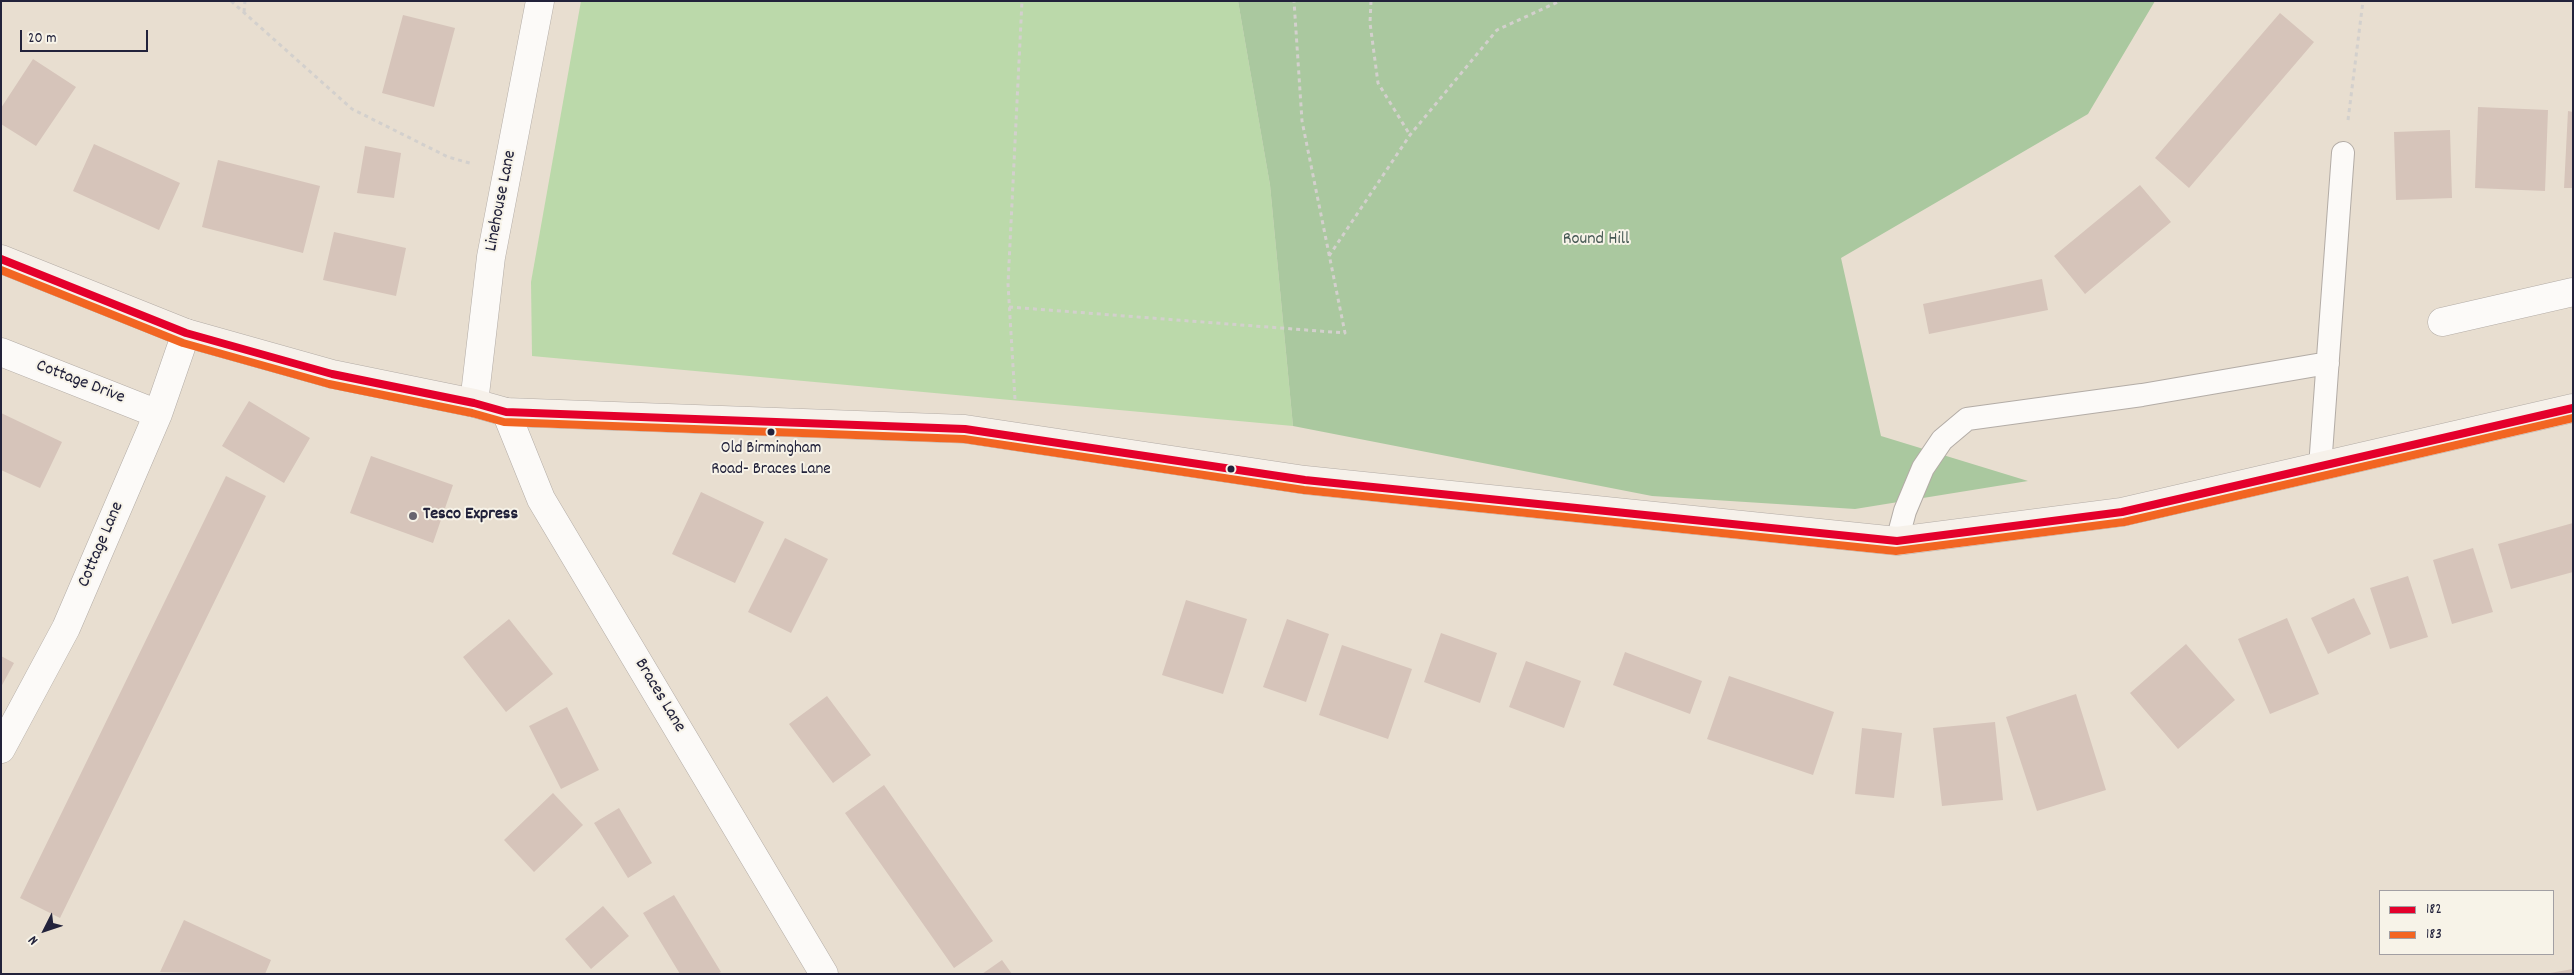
<!DOCTYPE html>
<html>
<head>
<meta charset="utf-8">
<style>
  body { margin:0 }
  #map { position:relative; width:2574px; height:975px; overflow:hidden; background:#e8ded0; font-family:Dekko,sans-serif }
  canvas { display:block }
  .frame { position:absolute; inset:0; border:2px solid #22223b; pointer-events:none }
  .legend { position:absolute; left:2379px; top:890px; width:175px; height:65px; box-sizing:border-box; background:#f7f3e8; border:1px solid #a29fa3; margin:0; padding:6px 9px; list-style:none; font-size:15px; color:#22223b }
  .legend li { display:flex; align-items:center; gap:10px; height:25px }
  .legend b { width:25px; border:1px solid #a29fa3 }
  .north { position:absolute; left:20px; top:905px; width:50px; height:50px; -webkit-text-stroke:4px #f7f3e8; paint-order:stroke; rotate:229deg; font-size:14px; font-weight:700; line-height:20px; text-align:center; color:#22223b }
  .north::after { content:''; display:block; margin:auto; width:18px; height:22px; background:#22223b; clip-path:polygon(50% 0,100% 100%,50% 72%,0 100%) }
  .scale { position:absolute; left:20px; top:30px; width:128px; height:22px; box-sizing:border-box; border:2px solid #22223b; border-top:0; padding-left:6px; font-size:15px; line-height:18px; white-space:nowrap; color:#22223b; -webkit-text-stroke:4px #f7f3e8; paint-order:stroke }
</style>
</head>
<body>
<div id="map">
<canvas width="2574" height="975"></canvas>
<div class="frame"></div>
<ul class="legend">
<li><b style="height:6px;background:#e4002b"></b>182</li>
<li><b style="height:6px;background:#f26522"></b>183</li>
</ul>
<div class="north">N</div>
<div class="scale">20 m</div>
</div>
<script>
const context = document.querySelector('canvas').getContext('2d');
context.lineJoin = 'round';
function paint(path, color) {
  context.fillStyle = color;
  context.fill(path, 'evenodd');
}
function shape(rows) {
  const path = new Path2D();
  for (const r of rows) {
    path.moveTo(r[0], r[1]);
    for (let i = 2; i < r.length; i += 2) path.lineTo(r[i], r[i + 1]);
  }
  return path;
}
function trace(path, color, width, dash) {
  context.strokeStyle = color;
  context.lineWidth = width;
  context.lineCap = dash ? 'butt' : 'round';
  context.setLineDash(dash || []);
  context.stroke(path);
}
function drawText(font, color, halo, rows, align = 'center') {
  context.font = font + ' Dekko,sans-serif';
  context.lineWidth = 4;
  context.setLineDash([]);
  context.textBaseline = 'middle';
  context.strokeStyle = halo;
  context.fillStyle = color;
  for (const [text, x, y, turn = 0] of rows) {
    context.save();
    context.translate(x, y);
    context.rotate((+turn || 0) * Math.PI / 180);
    context.textAlign = isNaN(turn) ? turn : align;
    if (halo) context.strokeText(text, 0, 0);
    context.fillText(text, 0, 0);
    context.restore();
  }
}
paint(shape([
  [581,1,1238,1,1270,185,1293,426,532,356,531,282]
]), '#bbd9aa');
paint(shape([
  [1238,1,2155,1,2088,114,1841,258,1881,436,2028,481,1855,509,1652,496,1293,426,1270,185]
]), '#aac89f');
paint(shape([
  [2280,13,2314,42,2189,188,2155,158],
  [403,15,455,28,434,107,382,93],
  [33,59,76,87,36,146,1,124,1,108],
  [2478,107,2548,110,2545,191,2475,188],
  [2568,111,2573,112,2573,188,2564,188],
  [2450,130,2452,198,2396,200,2394,132],
  [94,144,180,183,159,230,73,191],
  [365,146,401,153,394,198,357,193],
  [218,160,320,186,303,253,202,227],
  [2140,185,2171,222,2085,294,2054,256],
  [334,232,406,248,396,296,323,280],
  [2042,279,2048,310,1929,334,1923,304],
  [249,401,310,438,284,483,222,446],
  [1,413,62,442,40,488,1,470],
  [371,456,453,485,433,543,350,513],
  [226,476,266,496,60,918,20,898],
  [701,492,764,522,735,583,672,554],
  [2573,523,2573,572,2511,589,2498,544],
  [785,538,828,559,791,633,748,612],
  [2473,548,2493,612,2452,624,2433,560],
  [2408,576,2428,637,2390,649,2370,588],
  [2354,598,2371,634,2328,654,2311,618],
  [1186,600,1247,619,1223,694,1162,675],
  [2287,618,2319,694,2270,714,2238,639],
  [509,619,553,674,506,712,463,657],
  [1287,619,1329,634,1306,702,1263,687],
  [1441,633,1497,653,1480,703,1424,682],
  [2186,644,2235,700,2178,749,2130,693],
  [1342,645,1412,669,1388,739,1319,715],
  [1625,652,1702,681,1690,714,1613,685],
  [1,656,14,663,1,687],
  [1526,661,1581,681,1564,728,1509,707],
  [1729,676,1834,712,1813,775,1707,739],
  [2076,694,2106,790,2037,811,2006,717],
  [827,696,871,755,833,783,789,724],
  [567,707,599,770,561,789,529,726],
  [1995,722,2003,800,1942,806,1933,728],
  [1862,728,1902,733,1894,798,1855,794],
  [884,785,993,941,954,968,845,813],
  [553,793,583,825,534,872,504,840],
  [619,808,652,863,628,878,594,823],
  [674,895,721,972,717,974,680,974,643,913],
  [603,906,629,936,591,969,565,939],
  [184,920,271,960,265,974,160,972],
  [1002,960,1012,974,982,974],
  [2573,969,2573,974,2550,974,2550,973]
]), '#d6c4ba');
const service = shape([
  [2320,467,2343,153],
  [1897,541,1905,511,1923,468,1942,440,1967,419,2142,395,2328,363]
]);
const minor = shape([
  [2442,322,2573,292],
  [1,352,158,414],
  [1,749,66,628,158,414,186,333]
]);
const tertiary = shape([
  [474,403,491,257,540,1],
  [506,412,541,499,824,974]
]);
const secondary = shape([
  [1,259,186,333,332,374,474,403,506,412,965,429,1305,480,1897,541,2122,512,2573,408]
]);
trace(service, '#b3aca6', 24);
trace(minor, '#b3aca6', 29);
trace(tertiary, '#b3aca6', 29);
trace(secondary, '#b3aca6', 29);
trace(shape([
  [231,1,352,109,448,157,473,164],
  [1371,1,1370,23,1378,83,1410,135],
  [244,12,245,1],
  [2348,120,2363,1],
  [1329,256,1410,135,1497,30,1560,1],
  [1009,307,1345,333,1302,121,1294,1],
  [1015,399,1008,284,1022,1]
]), '#d3d0cd', 3, [4, 4]);
trace(service, '#fcfaf8', 22);
trace(minor, '#fcfaf8', 28);
trace(tertiary, '#fcfaf8', 28);
trace(secondary, '#f6f1ea', 28);
trace(shape([
  [1,259,186,333,332,374,474,403,506,412,965,429,1305,480,1897,541,2122,512,2573,408]
]), '#e4002b', 8);
trace(shape([
  [1,270,183,343,329,384,472,413,504,422,964,439,1304,490,1896,551,2124,522,2573,418]
]), '#f26522', 8);
for (const [x, y, r, color] of [
  [771,432,4.5,"#22223b"],
  [1231,469,4.5,"#22223b"],
  [413,516,5,"#67646f"]
]) {
  const dot = new Path2D();
  dot.arc(x, y, r, 0, 2 * Math.PI);
  context.fillStyle = color;
  context.fill(dot);
  trace(dot, '#f7f3e8', 2);
}
drawText('17px', '#22223b', '#f7f3e8', [
  ["Old Birmingham",771,450],
  ["Road- Braces Lane",771,471]
]);
drawText('18px', '#22223b', '#f7f3e8', [
  ["Linehouse Lane",502,201,-79],
  ["Cottage Drive",80,383,21],
  ["Cottage Lane",102,545,-67],
  ["Braces Lane",659,696,59]
]);
drawText('18px', '#455853', '#f7f3e8', [
  ["Round Hill",1596,241]
]);
drawText('bold 18px', '#22223b', '#f7f3e8', [
  ["Tesco Express",423,516]
], 'left');
</script>
</body>
</html>
